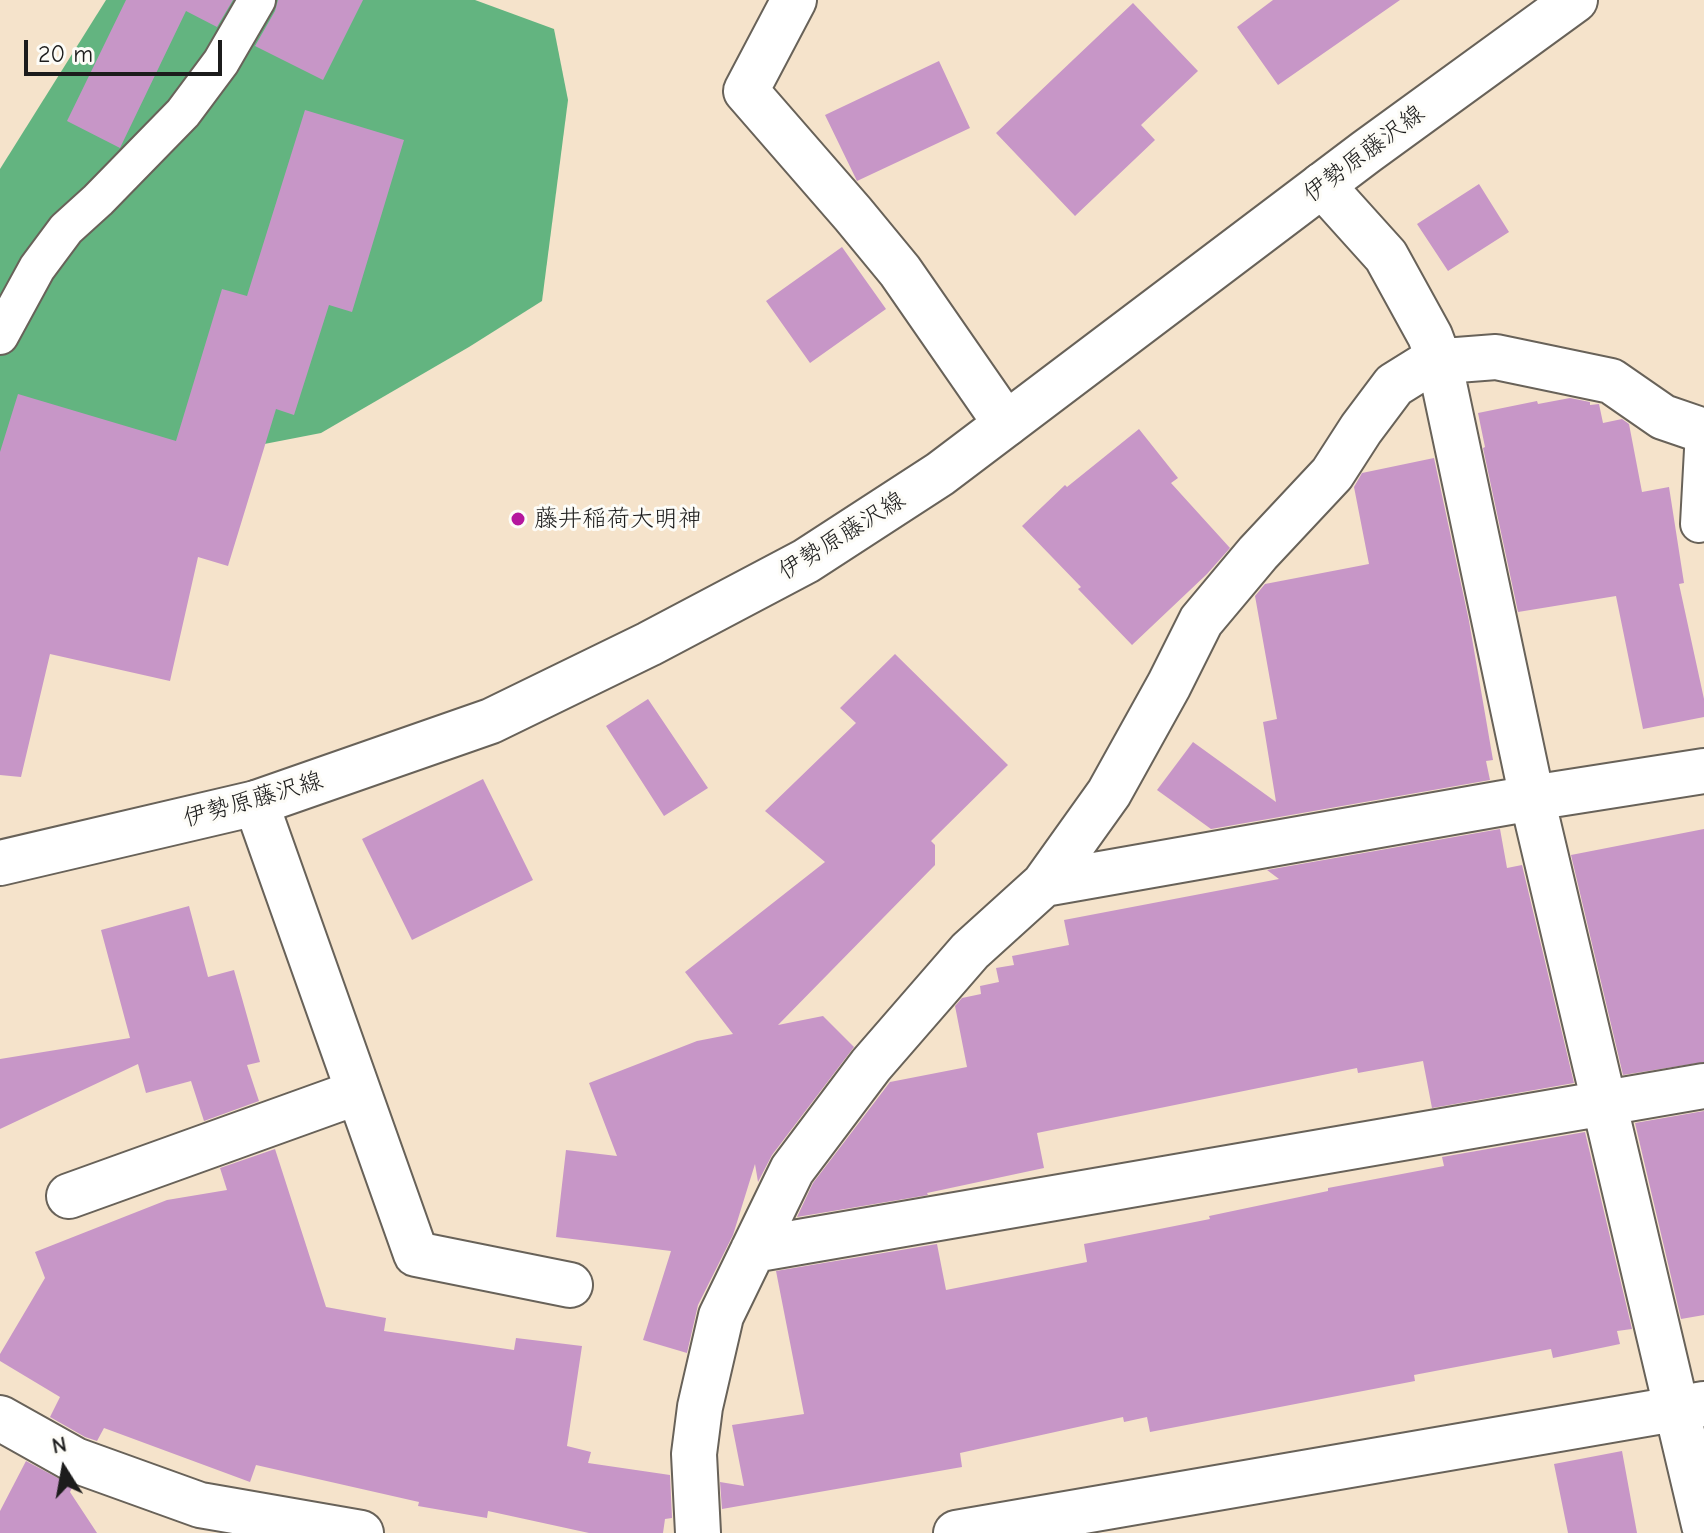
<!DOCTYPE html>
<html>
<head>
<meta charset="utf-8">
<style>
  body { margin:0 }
  #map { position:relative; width:1704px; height:1533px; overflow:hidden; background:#f5e3cb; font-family:"Comic Neue",sans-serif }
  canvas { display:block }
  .north { position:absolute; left:24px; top:1429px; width:80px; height:80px; -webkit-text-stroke:6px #fdfcf7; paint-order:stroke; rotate:349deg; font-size:22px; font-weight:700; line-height:32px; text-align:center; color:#1c1c1c }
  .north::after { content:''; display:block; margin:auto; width:28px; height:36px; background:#1c1c1c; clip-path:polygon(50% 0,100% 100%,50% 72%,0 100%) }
  .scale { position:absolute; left:24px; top:40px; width:198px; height:36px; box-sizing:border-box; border:4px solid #1c1c1c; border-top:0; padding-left:10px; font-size:24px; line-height:28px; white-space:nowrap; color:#1c1c1c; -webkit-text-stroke:6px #fdfcf7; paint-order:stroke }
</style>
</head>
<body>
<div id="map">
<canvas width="1704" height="1533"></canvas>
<div class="north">N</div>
<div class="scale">20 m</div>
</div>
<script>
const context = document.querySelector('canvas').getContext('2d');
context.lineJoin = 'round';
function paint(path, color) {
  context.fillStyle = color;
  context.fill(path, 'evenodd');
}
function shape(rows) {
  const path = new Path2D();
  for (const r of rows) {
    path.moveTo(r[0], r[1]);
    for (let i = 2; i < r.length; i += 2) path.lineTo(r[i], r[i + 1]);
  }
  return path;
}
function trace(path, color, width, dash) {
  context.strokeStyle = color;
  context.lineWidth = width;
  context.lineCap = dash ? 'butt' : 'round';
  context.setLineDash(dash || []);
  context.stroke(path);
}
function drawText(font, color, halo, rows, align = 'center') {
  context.font = font + ' "Comic Neue","Klee One",sans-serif';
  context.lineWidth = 6;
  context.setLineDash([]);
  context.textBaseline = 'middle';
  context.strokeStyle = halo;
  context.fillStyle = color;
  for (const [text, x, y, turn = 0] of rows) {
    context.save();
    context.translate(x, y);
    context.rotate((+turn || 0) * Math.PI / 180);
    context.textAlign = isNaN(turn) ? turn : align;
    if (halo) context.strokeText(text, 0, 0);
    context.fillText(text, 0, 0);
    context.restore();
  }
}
paint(shape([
  [106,0,475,0,554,29,568,100,542,301,469,347,321,433,115,473,0,474,0,169]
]), '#63b480');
paint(shape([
  [126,0,233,0,217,27,186,11,120,148,67,121],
  [278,0,363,0,323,80,255,46,275,11],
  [1273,0,1400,0,1278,85,1237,27],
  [1133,3,1198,71,1141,125,1155,140,1075,216,996,133],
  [939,61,970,128,857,181,825,115],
  [305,110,404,140,352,312,329,305,294,415,276,409,228,566,198,557,170,681,50,654,21,777,0,775,0,452,18,394,176,441,222,289,247,296],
  [1479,184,1509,232,1448,271,1417,224],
  [842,247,886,309,810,363,766,301],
  [1570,398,1590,402,1590,405,1599,404,1603,423,1622,419,1629,424,1642,492,1669,487,1684,583,1679,584,1704,699,1704,717,1643,729,1616,596,1518,612,1483,448,1485,447,1478,413,1537,401,1538,404],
  [1139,429,1178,478,1171,483,1230,548,1207,574,1132,645,1078,589,1081,587,1022,526,1065,485,1067,487],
  [1434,458,1469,621,1493,760,1486,761,1490,780,1211,829,1157,790,1193,742,1276,802,1263,722,1277,719,1255,596,1265,584,1369,564,1354,487,1362,473],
  [895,654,1008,765,931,841,935,845,935,865,778,1025,823,1016,854,1047,772,1155,758,1182,755,1164,733,1235,698,1305,687,1353,643,1340,671,1251,556,1237,566,1150,617,1156,589,1083,697,1041,733,1034,685,972,825,862,765,811,856,723,840,708],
  [648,699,708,788,664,816,606,726],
  [483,779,533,880,412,940,362,839],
  [1500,829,1507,868,1522,865,1574,1083,1432,1108,1423,1061,1358,1073,1357,1068,1037,1133,1044,1168,927,1193,928,1195,797,1217,813,1183,890,1082,967,1067,955,1006,962,998,981,994,980,986,999,982,996,968,1014,965,1012,956,1069,945,1064,920,1279,879,1267,870],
  [1704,829,1704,1062,1623,1075,1571,855],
  [189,906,208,977,234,970,260,1062,247,1065,259,1101,204,1121,191,1081,146,1093,138,1064,0,1129,0,1059,130,1038,101,930],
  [1704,1111,1704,1315,1681,1319,1635,1123],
  [1585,1132,1632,1329,1617,1331,1620,1344,1553,1358,1551,1349,1414,1375,1415,1381,1150,1432,1147,1417,1124,1422,1123,1417,960,1453,962,1467,722,1509,720,1482,744,1486,732,1425,804,1414,776,1271,937,1244,946,1290,1087,1262,1084,1244,1210,1219,1209,1216,1328,1191,1328,1188,1444,1166,1442,1157],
  [275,1149,326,1307,386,1318,384,1331,514,1350,516,1338,582,1346,567,1446,591,1452,588,1463,670,1475,672,1518,665,1519,663,1533,589,1533,488,1511,487,1518,418,1506,419,1502,256,1465,250,1482,104,1428,97,1441,85,1437,50,1417,60,1397,0,1361,0,1354,45,1278,35,1252,167,1200,227,1190,220,1168],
  [1622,1451,1637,1533,1568,1533,1554,1464],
  [26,1461,73,1486,70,1492,97,1533,0,1533,0,1511]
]), '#c796c7');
const service = shape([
  [0,336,37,268,66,229,98,200,183,113,221,62,257,0],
  [1699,524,1704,431]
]);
const minor = shape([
  [794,0,746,91,853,214,900,271,1006,424],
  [1322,185,1386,256,1430,336,1439,360,1532,798,1704,1525],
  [256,803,416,1254,570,1285],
  [1044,884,1532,798,1704,771],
  [69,1196,358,1092],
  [753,1250,1704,1086],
  [0,1418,75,1460,200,1505,361,1533],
  [698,1533,694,1454,700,1407,721,1316,792,1170,871,1065,970,951,1044,884,1109,793,1169,685,1201,621,1258,553,1332,474,1361,429,1394,385,1431,362,1496,357,1611,381,1663,417,1704,431],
  [956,1533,1704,1404]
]);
const primary = shape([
  [0,863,256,803,491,721,649,644,806,561,940,474,1366,152,1575,0]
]);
trace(service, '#686259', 40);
trace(minor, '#686259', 48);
trace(primary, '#686259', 48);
trace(service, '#fff', 36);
trace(minor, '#fff', 44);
trace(primary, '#fff', 44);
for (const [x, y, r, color] of [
  [518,519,8,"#b5179e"]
]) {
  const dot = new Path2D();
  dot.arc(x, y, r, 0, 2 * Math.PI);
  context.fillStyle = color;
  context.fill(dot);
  trace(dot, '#fdfcf7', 3);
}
drawText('24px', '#1c1c1c', '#fdfcf7', [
  ["伊勢原藤沢線",1364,154,-37],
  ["伊勢原藤沢線",842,536,-32],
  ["伊勢原藤沢線",253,800,-16]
]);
drawText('24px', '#1c1c1c', '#fdfcf7', [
  ["藤井稲荷大明神",534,519]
], 'left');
</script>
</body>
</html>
